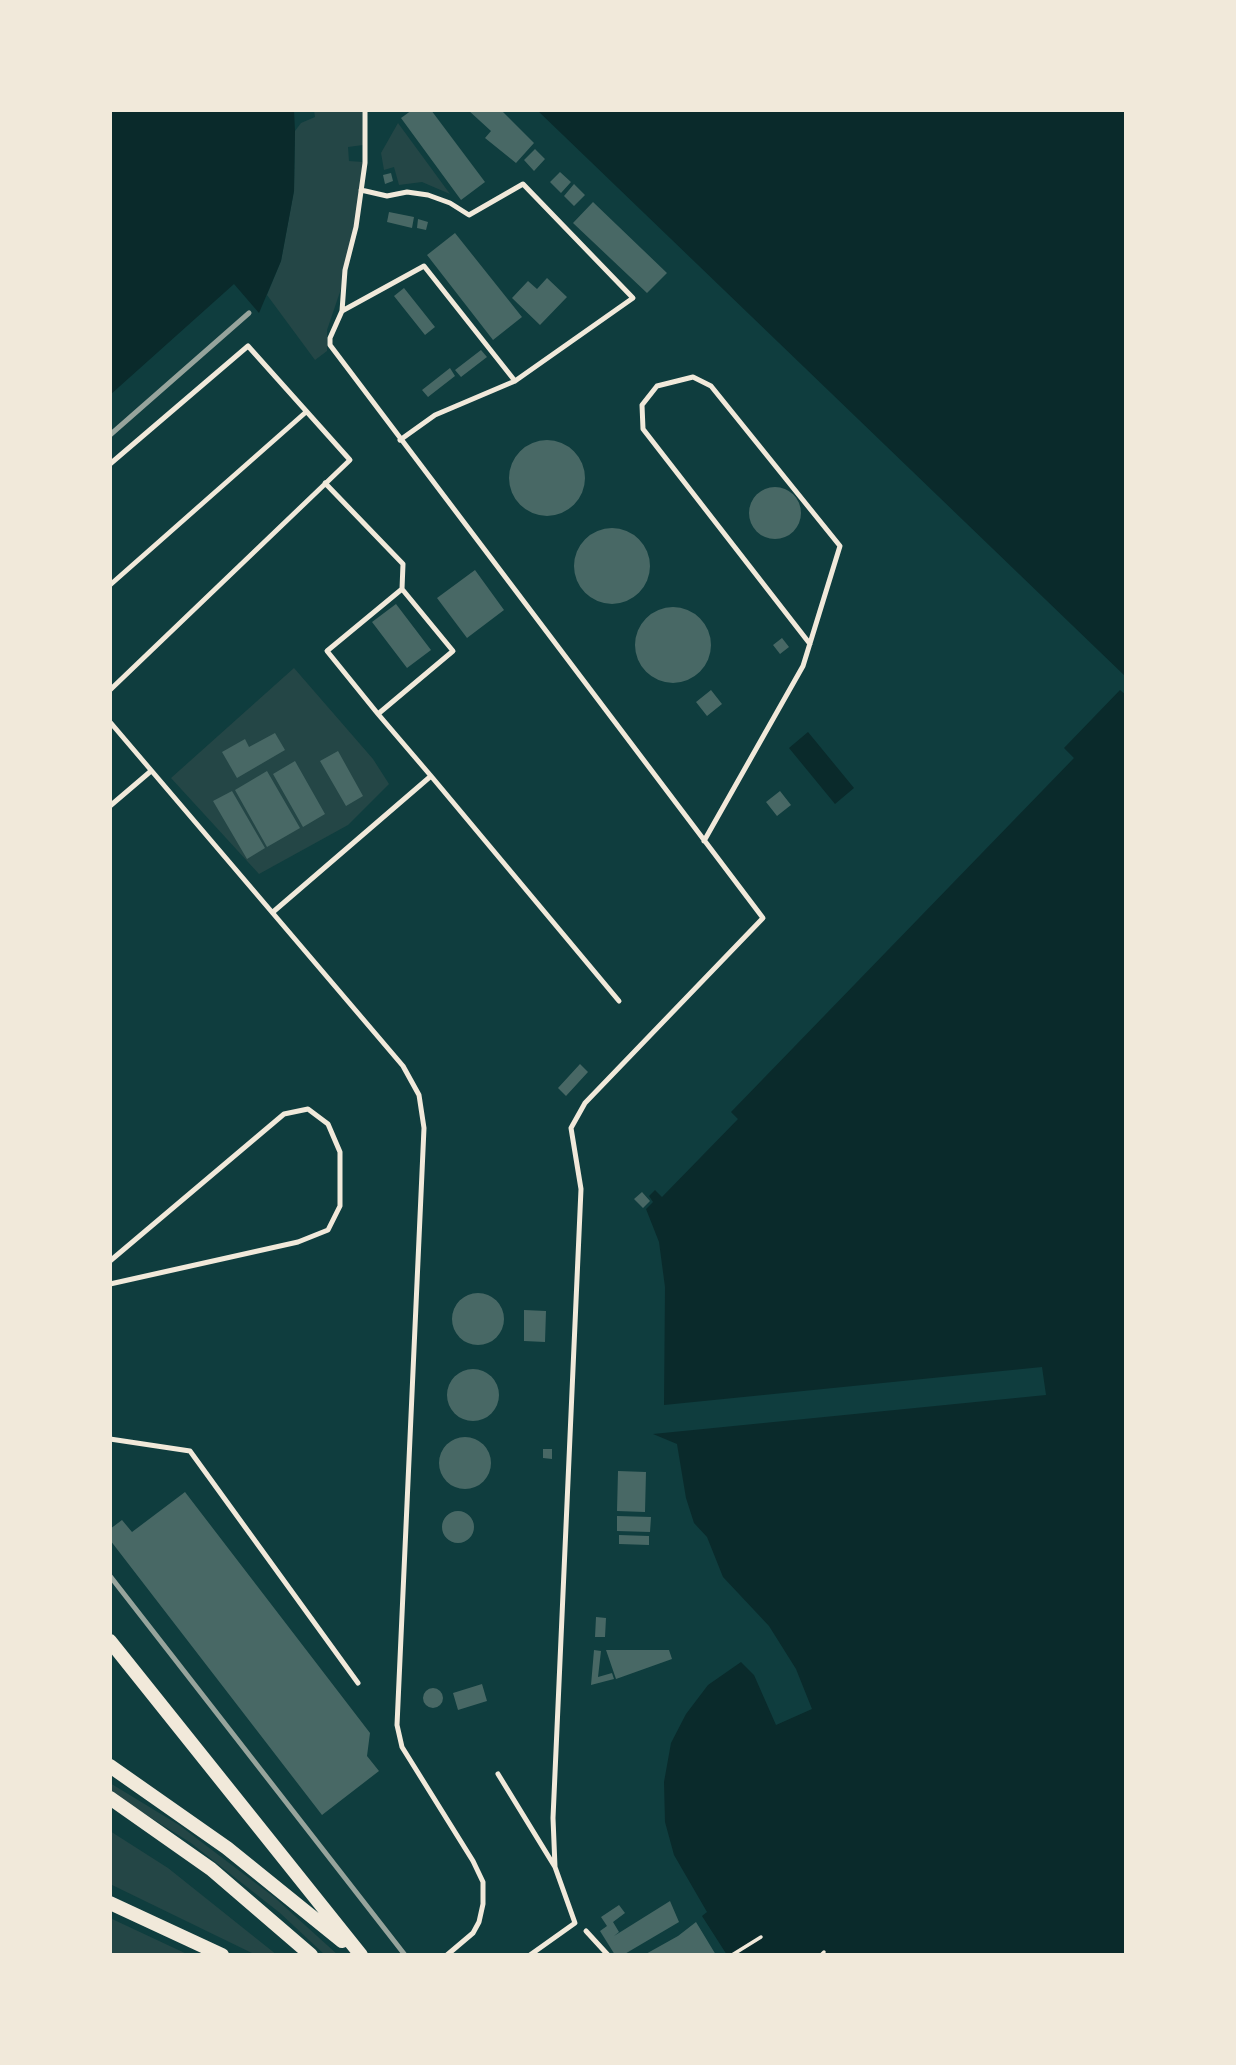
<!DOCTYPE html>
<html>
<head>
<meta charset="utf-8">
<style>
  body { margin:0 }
  #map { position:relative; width:1236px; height:2065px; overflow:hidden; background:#0f3d3e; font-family:"Fira Sans Condensed",sans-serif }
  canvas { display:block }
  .frame { position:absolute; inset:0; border:112px solid #f1e9da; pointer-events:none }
</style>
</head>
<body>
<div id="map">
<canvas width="1236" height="2065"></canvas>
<div class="frame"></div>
</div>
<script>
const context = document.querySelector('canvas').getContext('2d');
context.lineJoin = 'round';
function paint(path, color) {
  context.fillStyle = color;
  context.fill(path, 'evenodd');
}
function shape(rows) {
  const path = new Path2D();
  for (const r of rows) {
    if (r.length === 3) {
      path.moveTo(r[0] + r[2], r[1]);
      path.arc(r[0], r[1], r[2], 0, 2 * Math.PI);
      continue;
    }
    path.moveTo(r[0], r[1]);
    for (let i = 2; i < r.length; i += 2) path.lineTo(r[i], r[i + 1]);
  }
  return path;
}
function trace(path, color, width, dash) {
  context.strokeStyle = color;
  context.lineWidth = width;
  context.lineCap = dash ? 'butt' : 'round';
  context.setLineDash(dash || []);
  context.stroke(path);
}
paint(shape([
  [314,110,362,110,363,145,348,147,349,161,363,162,363,181,342,286,327,330,327,351,315,360,267,295,281,261,294,191,295,131,301,123,315,117],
  [398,123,450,194,422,182,399,185,394,167,384,170,381,153],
  [294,668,373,759,389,784,348,825,259,874,171,778],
  [110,1783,179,1825,274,1897,338,1955,325,1955,280,1913,191,1843,110,1792],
  [110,1831,168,1868,277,1955,256,1955,110,1884],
  [110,1918,189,1955,110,1955]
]), '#244646');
paint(shape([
  [110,110,294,110,295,131,294,191,281,261,259,313,234,284,110,395],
  [537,110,1126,110,1126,677],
  [1120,690,1126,695,1126,1955,727,1955,702,1916,707,1912,674,1855,665,1822,664,1782,671,1743,686,1714,708,1685,741,1662,754,1675,776,1725,812,1709,796,1669,769,1626,723,1577,707,1537,694,1523,686,1498,677,1444,653,1434,1046,1395,1042,1367,664,1405,665,1287,659,1242,646,1209,653,1202,649,1196,655,1190,662,1197,738,1119,731,1112,1074,758,1064,748],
  [808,732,854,788,835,804,789,748]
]), '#0a2a2b');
paint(shape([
  [412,110,431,110,485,182,461,200,401,118],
  [468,110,501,110,534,143,516,163,485,138,491,131],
  [535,149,545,159,534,171,524,160],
  [560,172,571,182,561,193,550,182],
  [391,173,393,181,385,184,383,175],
  [574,184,585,195,574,206,564,196],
  [593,202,667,273,647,293,573,223],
  [389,212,414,217,412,228,387,222],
  [418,219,428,222,426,230,417,228],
  [455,233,522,317,493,340,427,255],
  [547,278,567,297,540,325,512,298,528,281,537,289],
  [404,288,435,327,425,335,394,296],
  [481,350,487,357,461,377,455,370],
  [450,368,455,376,428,397,422,390],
  [547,478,38],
  [775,513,26],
  [612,566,38],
  [475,570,504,610,467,638,437,598],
  [396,604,431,650,407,668,372,622],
  [673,645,38],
  [782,638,789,647,780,654,773,645],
  [711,690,722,704,707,716,696,702],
  [275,733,285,750,237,778,222,752,245,739,249,747],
  [338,751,363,796,346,806,320,761],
  [295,761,325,814,303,827,273,774],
  [267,771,300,828,267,847,235,790],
  [232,791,265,848,247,859,213,801],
  [780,791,791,805,777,816,766,802],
  [580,1064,588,1072,566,1096,558,1088],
  [642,1192,650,1201,643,1208,634,1199],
  [478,1319,26],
  [524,1310,546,1311,545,1342,524,1341],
  [473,1395,26],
  [465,1463,26],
  [543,1449,552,1449,552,1459,543,1458],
  [618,1471,646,1472,645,1512,617,1511],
  [185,1492,370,1733,367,1756,379,1771,322,1815,110,1540,110,1529,122,1520,132,1532],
  [458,1527,16],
  [617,1516,651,1517,650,1532,617,1531],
  [619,1535,649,1536,649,1545,619,1544],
  [596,1617,606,1618,605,1637,595,1637],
  [594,1650,601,1651,598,1677,612,1673,614,1679,591,1685],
  [606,1650,669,1650,672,1659,616,1679],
  [482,1684,487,1701,458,1710,453,1693],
  [433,1698,10],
  [670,1901,679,1922,623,1955,615,1955,600,1931,607,1926,601,1917,619,1905,625,1913,613,1922,619,1932,614,1936],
  [696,1922,716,1955,644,1955,678,1936]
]), '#486865');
trace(shape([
  [732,1955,761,1937],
  [821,1955,824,1952]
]), '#f1e9da', 3.5);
trace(shape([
  [365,110,365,163,356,227,345,270,342,311,330,338,330,345,763,918,585,1103,571,1128,581,1189,553,1818,555,1867,575,1923,530,1955],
  [361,190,387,196,407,192,428,195,450,203,469,215,523,184,633,298,515,381,435,415,400,440],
  [342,311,424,266,515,381],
  [110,464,248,346,350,460,110,690],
  [325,483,403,564,402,589,453,651,378,714,327,651,402,589],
  [110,585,306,412],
  [110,722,403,1066,419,1095,424,1128,397,1725,402,1747,473,1861,483,1882,483,1904,479,1922,473,1933,447,1955],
  [431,776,619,1001],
  [110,806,151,771],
  [704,841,803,666,840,546,711,386,693,377,657,386,642,405,643,429,810,644],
  [273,912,431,776,378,714],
  [110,1261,284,1114,308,1109,328,1124,340,1152,340,1206,328,1230,298,1242,110,1284],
  [110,1439,190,1451,358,1683],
  [498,1774,555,1867],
  [586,1931,608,1955]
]), '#f1e9da', 5);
trace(shape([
  [110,1641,361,1955],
  [110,1766,227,1848,342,1941],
  [110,1798,211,1869,311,1955],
  [110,1903,222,1955]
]), '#f1e9da', 14);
trace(shape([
  [110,435,249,313],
  [110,1576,405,1955]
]), '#97a49c', 5);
</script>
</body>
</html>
